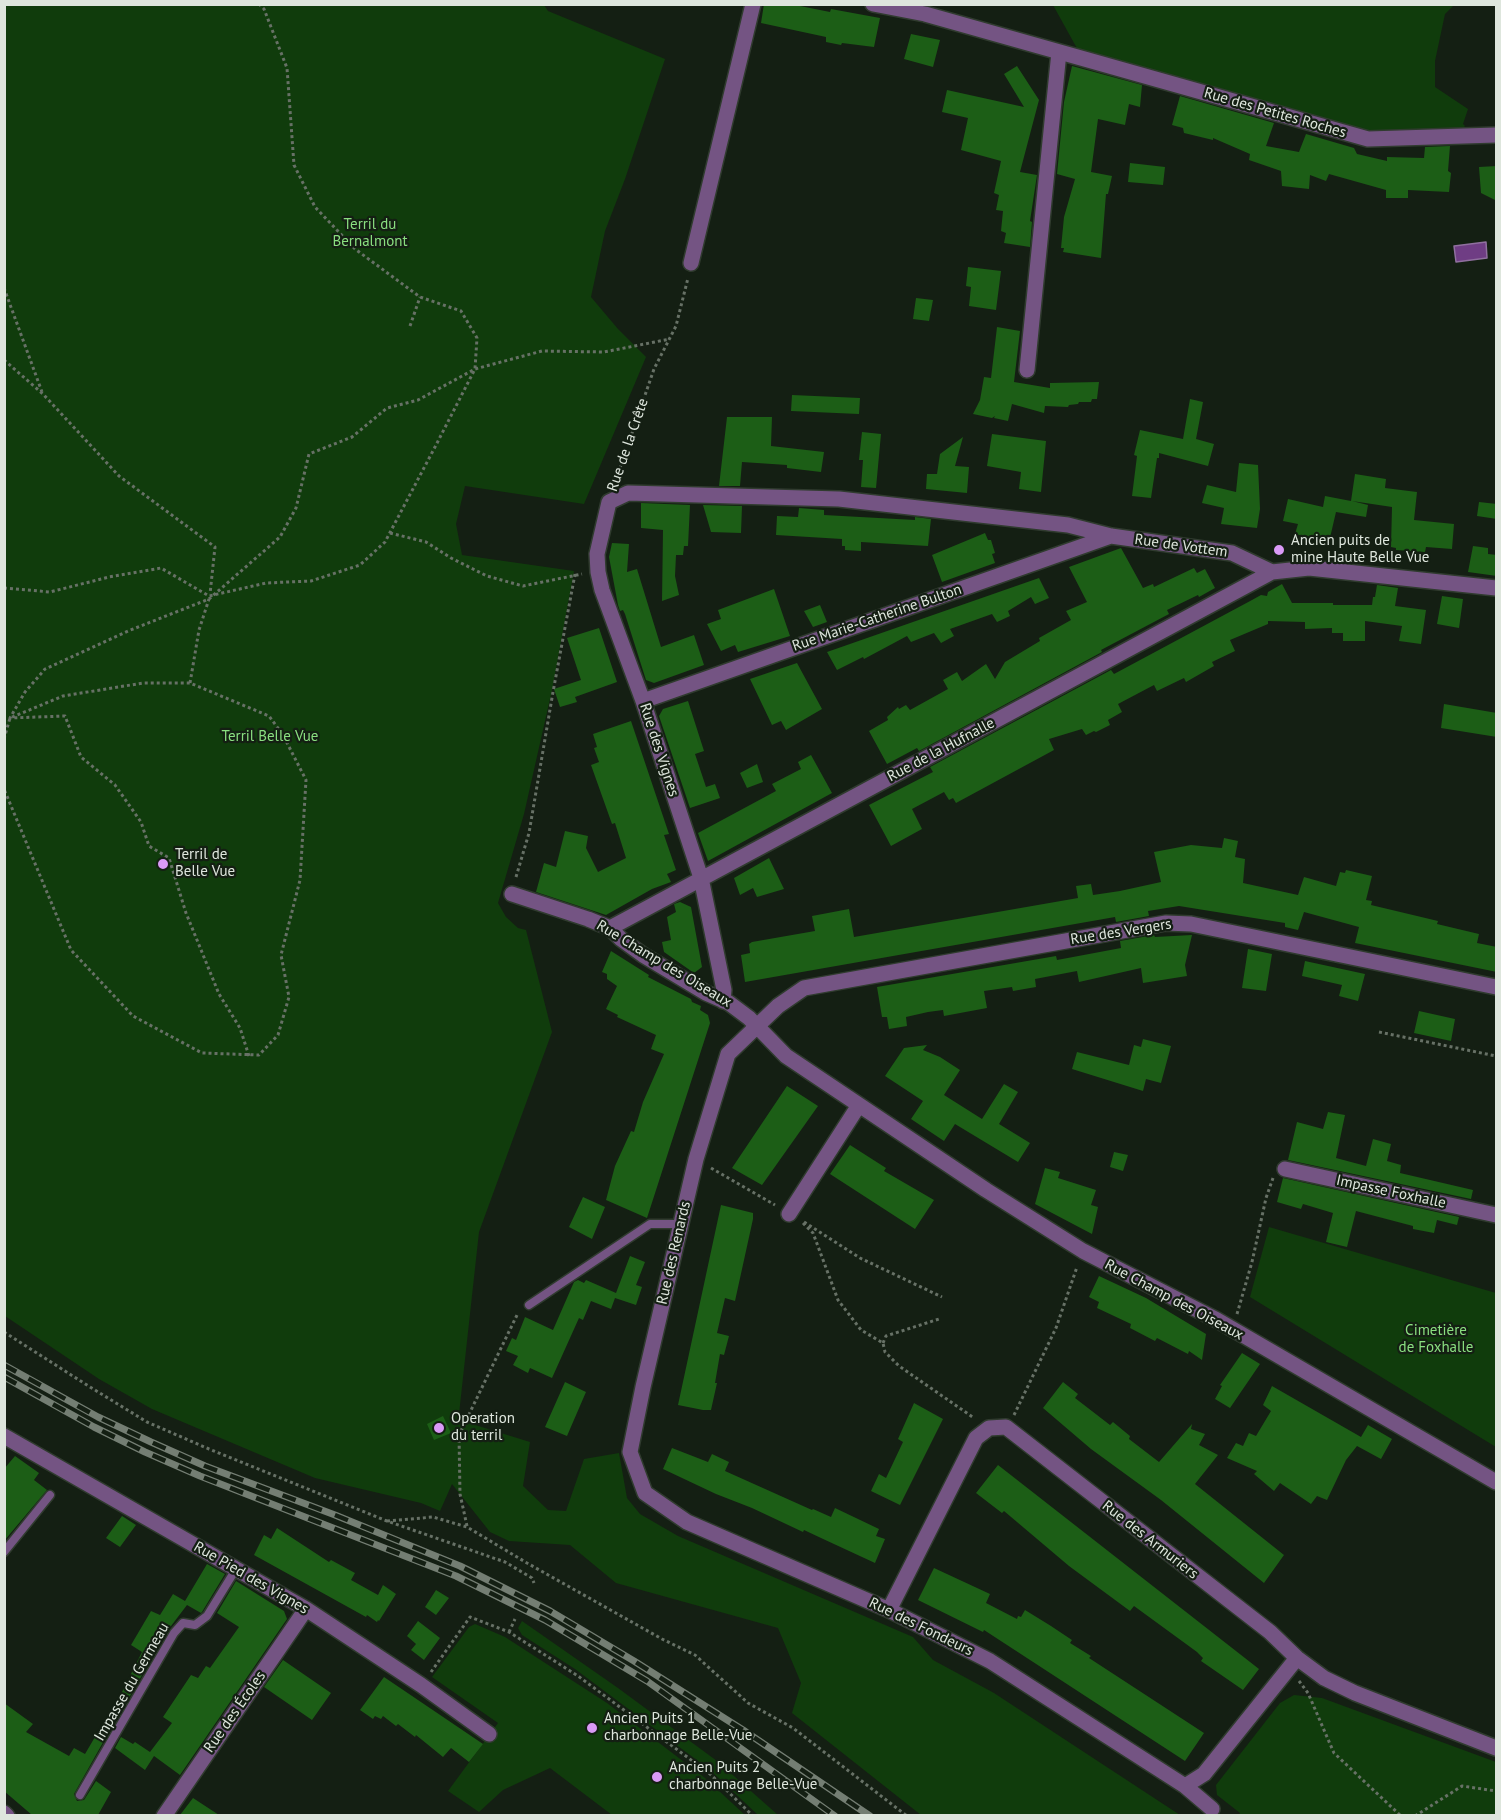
<!DOCTYPE html>
<html>
<head>
<meta charset="utf-8">
<style>
  body { margin:0 }
  #map { position:relative; width:1501px; height:1820px; overflow:hidden; background:#141f13; font-family:"PT Sans",sans-serif }
  canvas { display:block }
  .frame { position:absolute; inset:0; border:6px solid #dee6dd; pointer-events:none }
</style>
</head>
<body>
<div id="map">
<canvas width="1501" height="1820"></canvas>
<div class="frame"></div>
</div>
<script>
const context = document.querySelector('canvas').getContext('2d');
context.lineJoin = 'round';
function paint(path, color) {
  context.fillStyle = color;
  context.fill(path, 'evenodd');
}
function shape(rows) {
  const path = new Path2D();
  for (const r of rows) {
    path.moveTo(r[0], r[1]);
    for (let i = 2; i < r.length; i += 2) path.lineTo(r[i], r[i + 1]);
  }
  return path;
}
function trace(path, color, width, dash) {
  context.strokeStyle = color;
  context.lineWidth = width;
  context.lineCap = dash ? 'butt' : 'round';
  context.setLineDash(dash || []);
  context.stroke(path);
}
function drawText(font, color, halo, rows, align = 'center') {
  context.font = font + ' "PT Sans",sans-serif';
  context.lineWidth = 4.5;
  context.setLineDash([]);
  context.textBaseline = 'middle';
  context.strokeStyle = halo;
  context.fillStyle = color;
  for (const [text, x, y, turn = 0] of rows) {
    context.save();
    context.translate(x, y);
    context.rotate((+turn || 0) * Math.PI / 180);
    context.textAlign = isNaN(turn) ? turn : align;
    if (halo) context.strokeText(text, 0, 0);
    context.fillText(text, 0, 0);
    context.restore();
  }
}
paint(shape([
  [5,5,544,5,548,11,665,59,625,179,605,231,591,297,618,329,646,357,584,504,465,486,456,524,462,555,574,571,552,690,524,814,498,903,506,917,518,928,526,930,552,1032,479,1232,459,1414,472,1424,530,1442,523,1486,548,1510,566,1511,584,1459,619,1453,627,1498,640,1514,678,1536,913,1637,933,1660,994,1693,1180,1815,921,1815,792,1713,801,1683,778,1628,616,1583,570,1545,509,1541,490,1532,452,1484,440,1511,421,1503,315,1478,152,1409,99,1379,5,1316],
  [1053,5,1454,5,1445,14,1435,61,1435,87,1468,109,1463,124,1465,126,1460,132,1368,136,1079,52],
  [1269,1227,1496,1293,1496,1447,1250,1297],
  [522,1621,618,1688,717,1761,778,1815,758,1815,710,1770,575,1669,522,1635,518,1628],
  [475,1624,505,1637,607,1703,705,1778,745,1815,612,1815,550,1768,503,1790,479,1812,448,1791,498,1723,432,1677,469,1627],
  [1294,1695,1322,1698,1496,1762,1496,1815,1239,1815,1240,1813,1217,1795,1216,1785,1280,1703]
]), '#103c0c');
const water = shape([
  [1486,242,1487,258,1456,262,1454,246,1486,242]
]);
paint(water, '#6f3d84');
trace(water, '#90709f', 1.5);
paint(shape([
  [764,4,790,4,830,12,831,9,880,18,874,47,842,43,841,45,826,42,826,37,761,23],
  [911,34,940,40,933,67,904,59],
  [1017,66,1039,100,1020,172,1037,175,1030,221,1032,222,1030,247,1004,243,1006,233,1001,231,1003,211,996,210,999,195,994,193,1001,161,961,150,968,118,942,112,947,90,1024,107,1004,74],
  [1072,66,1142,85,1140,107,1129,104,1125,125,1098,119,1091,172,1112,176,1108,194,1106,194,1101,258,1063,252,1064,248,1061,248,1064,217,1075,179,1057,174,1064,102],
  [1180,96,1274,123,1266,146,1299,152,1306,134,1354,148,1357,154,1387,161,1387,157,1424,158,1425,147,1450,146,1448,171,1451,173,1449,192,1408,190,1408,198,1386,198,1386,190,1329,174,1326,181,1310,175,1309,189,1282,186,1281,171,1249,160,1250,154,1213,138,1213,140,1184,133,1183,128,1172,125],
  [1130,163,1165,167,1163,185,1128,182],
  [1497,166,1497,201,1481,193,1479,167],
  [968,267,1001,271,996,310,969,306,971,287,966,286],
  [916,298,933,300,929,321,913,319],
  [997,327,1020,331,1014,382,1050,388,1050,383,1099,382,1097,399,1092,399,1091,402,1079,402,1078,404,1069,405,1068,407,1045,406,1044,413,1012,404,1008,421,994,418,995,416,992,418,973,414,980,400,984,377,991,378],
  [792,395,860,398,859,414,791,411],
  [1190,399,1203,402,1196,439,1214,444,1208,466,1159,453,1159,458,1157,458,1151,498,1132,496,1137,456,1134,455,1140,430,1183,439],
  [727,417,772,417,771,446,824,452,821,472,787,468,787,465,742,462,740,486,719,486],
  [862,432,881,434,876,488,861,487,863,460,859,460],
  [992,434,1046,441,1041,492,1019,489,1021,472,987,466],
  [963,437,955,466,969,467,967,493,926,489,927,474,937,474,940,454],
  [1239,463,1258,465,1260,509,1257,528,1221,524,1224,508,1202,503,1207,485,1236,492],
  [1355,474,1386,479,1385,488,1417,492,1414,520,1454,524,1452,549,1426,547,1425,552,1396,550,1396,548,1391,547,1392,507,1352,501,1368,505,1366,517,1336,512,1329,542,1295,534,1298,524,1283,521,1288,499,1323,507,1325,496,1351,501],
  [1479,502,1497,504,1497,519,1477,516],
  [641,503,690,505,688,546,684,546,683,555,676,555,675,576,679,595,662,601,663,530,641,528],
  [703,505,742,506,741,533,711,532],
  [799,508,824,510,824,515,915,520,915,517,931,519,928,546,861,542,861,551,845,550,845,546,842,546,842,539,776,535,777,516,798,517],
  [985,533,988,540,991,540,995,553,992,554,995,563,942,582,932,555],
  [612,543,629,544,627,572,637,569,661,647,694,635,704,665,654,683,646,680,625,614,623,610,620,611,618,605,609,557],
  [1473,546,1488,548,1488,554,1497,555,1497,576,1468,572],
  [1121,548,1143,588,1153,584,1154,587,1194,568,1197,573,1205,569,1215,588,1199,597,1198,595,1167,610,1169,614,1101,650,1102,652,919,751,917,748,887,764,869,731,888,720,887,717,898,707,899,709,906,705,910,710,948,689,943,680,957,672,962,681,986,664,995,679,1005,662,1040,641,1039,638,1071,620,1066,611,1087,602,1069,567],
  [1039,578,1049,598,1035,604,1031,597,1008,611,1010,616,997,622,992,614,950,629,954,636,941,643,934,633,911,642,907,636,864,659,863,657,837,670,827,652],
  [1282,584,1292,603,1333,603,1333,605,1372,605,1373,597,1375,597,1377,585,1398,588,1395,606,1426,610,1421,644,1399,641,1402,626,1365,621,1365,641,1343,641,1343,633,1332,633,1332,628,1305,629,1305,622,1268,621,1268,624,1230,640,1235,651,1212,662,1214,666,1186,682,1184,678,1157,691,1154,685,1118,704,1122,712,1108,720,1110,725,1096,732,1094,731,1086,735,1082,729,1049,739,1054,750,956,803,953,798,949,800,944,792,912,809,922,829,891,846,869,805,933,772,930,767,1111,670,1114,674,1252,600,1261,595,1267,596,1268,592],
  [774,589,790,636,738,652,735,645,721,651,707,624,721,619,718,610],
  [1442,596,1463,599,1459,628,1437,624],
  [820,605,827,622,813,627,804,611],
  [599,628,617,682,575,697,577,702,560,707,554,689,581,680,567,638],
  [797,663,822,709,786,730,781,721,772,725,750,679],
  [688,701,704,751,695,754,706,787,715,784,720,798,690,808,659,716,663,709],
  [1444,704,1497,713,1497,737,1441,728],
  [631,721,669,834,664,835,676,870,667,874,671,882,652,889,606,915,536,892,544,863,556,867,565,831,588,836,586,848,598,872,626,858,615,823,612,824,591,765,599,762,594,748,597,747,593,734],
  [811,755,832,793,708,861,698,833,776,791,772,784,801,769,798,762],
  [757,764,763,782,747,788,740,773],
  [1224,838,1238,841,1235,857,1245,859,1243,883,1298,895,1304,877,1336,886,1340,872,1345,873,1346,870,1372,876,1366,900,1372,901,1371,905,1438,921,1437,924,1479,934,1477,943,1497,947,1497,972,1355,943,1359,927,1304,912,1298,930,1285,927,1285,923,1179,906,1148,911,1149,916,1116,922,1115,917,745,982,741,955,750,953,749,944,752,942,815,931,812,916,849,909,854,937,1078,898,1076,886,1091,884,1093,895,1120,891,1161,882,1154,852,1191,845,1222,848],
  [769,858,784,889,757,897,753,888,740,895,734,878],
  [680,902,691,907,702,967,694,973,664,952,662,942,671,940,667,917,676,912,674,904],
  [1154,935,1155,937,1192,935,1185,965,1187,976,1143,983,1141,968,1079,982,1077,971,1035,979,1036,987,1013,991,1012,987,984,991,987,1008,944,1016,943,1010,928,1012,906,1017,907,1026,889,1029,887,1017,882,1017,877,987,1056,956,1057,960,1121,948,1120,941],
  [1248,949,1272,954,1266,991,1242,988],
  [611,951,649,975,648,977,691,999,692,1002,701,1006,700,1010,708,1015,710,1023,647,1218,606,1200,615,1166,631,1131,634,1132,643,1102,664,1054,651,1049,656,1035,617,1017,618,1015,606,1009,617,986,607,979,607,974,602,972],
  [1305,961,1365,974,1358,1001,1339,996,1342,985,1302,976],
  [1419,1011,1455,1019,1451,1041,1414,1033],
  [1143,1039,1171,1046,1161,1083,1146,1079,1143,1091,1072,1069,1077,1052,1129,1065,1134,1045,1141,1047],
  [927,1045,923,1050,940,1057,960,1070,944,1095,982,1119,1004,1084,1018,1092,999,1124,1030,1143,1018,1162,955,1124,944,1141,911,1119,923,1101,885,1076,904,1048],
  [787,1086,818,1106,762,1185,732,1168],
  [1328,1112,1345,1115,1336,1158,1366,1166,1373,1139,1391,1144,1387,1161,1401,1165,1400,1173,1473,1190,1471,1199,1288,1160,1297,1122,1323,1129],
  [850,1145,886,1168,884,1171,934,1200,915,1229,830,1174],
  [1114,1152,1128,1155,1123,1171,1110,1167],
  [1045,1168,1060,1172,1058,1178,1096,1190,1091,1205,1098,1207,1092,1234,1035,1204],
  [1283,1178,1459,1217,1457,1225,1437,1220,1434,1233,1413,1229,1413,1226,1356,1211,1347,1247,1326,1242,1333,1213,1303,1204,1301,1209,1277,1202],
  [583,1197,605,1207,592,1239,569,1227],
  [721,1205,753,1213,753,1219,735,1301,725,1298,717,1333,729,1336,724,1355,720,1354,715,1383,717,1383,711,1410,703,1410,678,1405],
  [630,1256,645,1262,636,1285,642,1287,636,1305,615,1298,611,1309,591,1301,583,1320,579,1318,552,1378,530,1368,528,1373,513,1365,518,1356,506,1351,512,1338,516,1340,525,1317,553,1330,574,1282,578,1280,584,1283,586,1280,616,1293],
  [1099,1276,1146,1298,1206,1334,1202,1360,1189,1351,1188,1354,1157,1338,1155,1341,1130,1328,1131,1324,1097,1308,1099,1302,1089,1297],
  [1242,1353,1260,1364,1230,1408,1215,1399,1222,1386,1220,1385],
  [565,1382,586,1392,567,1436,545,1427],
  [1063,1382,1078,1394,1075,1398,1110,1425,1113,1422,1130,1436,1129,1439,1159,1462,1192,1424,1191,1429,1205,1434,1199,1445,1218,1455,1195,1484,1284,1555,1264,1583,1161,1500,1091,1449,1043,1408],
  [1272,1386,1361,1437,1368,1425,1392,1439,1381,1459,1357,1446,1346,1460,1327,1500,1317,1496,1311,1504,1280,1483,1274,1491,1254,1474,1257,1471,1227,1458,1236,1443,1243,1446,1249,1433,1256,1436,1271,1411,1263,1405],
  [914,1403,943,1419,900,1505,871,1491,879,1474,886,1478,903,1442,898,1439],
  [443,1416,451,1433,434,1440,427,1424],
  [672,1448,708,1462,712,1454,729,1462,725,1471,812,1510,813,1509,831,1517,835,1508,879,1529,876,1536,885,1539,875,1563,821,1538,804,1530,803,1532,752,1508,716,1494,663,1469],
  [15,1456,39,1473,34,1480,47,1490,4,1541,4,1469],
  [998,1465,1259,1669,1243,1690,1201,1661,1203,1658,1197,1652,1134,1606,1130,1611,1069,1566,1004,1511,1002,1513,976,1493],
  [122,1516,136,1525,120,1547,106,1538],
  [277,1528,329,1562,331,1560,355,1573,351,1580,378,1595,383,1585,396,1594,379,1621,378,1620,377,1622,367,1615,366,1617,254,1555,264,1535,271,1539],
  [207,1564,225,1574,202,1612,201,1613,187,1605,168,1630,122,1710,115,1706,142,1652,131,1645,151,1611,160,1615,173,1594,185,1601],
  [934,1568,990,1594,986,1603,1017,1619,1018,1616,1021,1617,1025,1610,1051,1626,1072,1640,1070,1643,1091,1656,1089,1658,1204,1733,1185,1761,984,1630,983,1632,918,1600],
  [236,1581,284,1611,287,1619,180,1775,154,1756,145,1770,115,1748,121,1737,133,1744,135,1742,150,1752,172,1723,163,1717,191,1675,198,1678,206,1666,210,1668,239,1627,217,1613],
  [436,1590,449,1598,436,1615,425,1607],
  [418,1621,440,1638,424,1660,411,1650,416,1644,407,1636],
  [283,1660,331,1693,312,1720,264,1687],
  [384,1677,483,1744,469,1762,451,1748,443,1757,416,1735,415,1737,398,1724,396,1726,383,1716,381,1719,375,1716,373,1719,360,1710],
  [4,1703,33,1724,26,1732,69,1756,74,1748,85,1754,102,1725,110,1730,74,1794,77,1801,84,1800,96,1781,111,1792,98,1815,32,1815,4,1791],
  [193,1798,219,1815,180,1815]
]), '#1c5e16');
const service = shape([
  [529,1305,650,1224,680,1224],
  [4,1552,50,1495],
  [80,1795,174,1633,183,1623,195,1625,207,1616,236,1569]
]);
const minor = shape([
  [873,4,925,14,1368,139,1496,135],
  [691,263,753,4],
  [1027,370,1059,52],
  [643,701,1111,536],
  [512,894,588,919,610,928,621,939,643,955,706,993,729,1003,749,1018,786,1056,986,1190,1083,1251,1217,1320,1496,1482],
  [610,928,1272,572],
  [723,1001,724,990,701,878,643,701,602,590,598,572,597,554,609,502,628,493,839,499,1068,525,1111,536,1232,553,1272,572,1309,568,1496,588],
  [1285,1169,1496,1215],
  [789,1214,859,1105],
  [4,1436,306,1609,421,1685,489,1734],
  [889,1610,976,1438,989,1428,1006,1427,1270,1632,1297,1658,1324,1678,1355,1693,1496,1748],
  [1297,1658,1204,1774,1185,1786,990,1661,889,1610,687,1522,645,1493,630,1452,643,1387,696,1159,728,1054,778,1006,804,988,1166,923,1191,924,1496,987],
  [1185,1786,1212,1809],
  [164,1816,306,1609]
]);
const tertiary = shape([
  [4,1813,7,1816]
]);
trace(service, '#303b2f', 11);
trace(minor, '#303b2f', 18);
trace(tertiary, '#303b2f', 18);
trace(shape([
  [4,288,42,392],
  [410,326,420,297],
  [4,360,43,394,119,476,215,547,210,594],
  [616,480,654,369,676,326,688,278],
  [390,533,426,542,451,558,487,576,523,586,582,574],
  [4,588,50,592,109,577,161,568,209,596,266,583,311,581,360,565,385,542,435,447,475,369,477,338,461,311,420,297,355,249,315,207,294,165,287,68,264,9,259,4],
  [190,683,199,630,209,599],
  [4,739,10,718,63,696,143,683,190,683,269,716,283,735,306,780,300,880,281,955,289,997,278,1035,259,1055,202,1053,133,1016,71,950,4,789],
  [516,877,529,833,553,692,575,574],
  [1379,1032,1496,1056],
  [249,1056,240,1028,219,994,186,913,169,858,149,846,141,822,115,785,81,757,65,716,10,718,25,692,45,669,128,631,209,599,280,537,296,508,309,454,352,437,387,408,418,400,475,369,542,351,604,352,670,339],
  [711,1168,775,1205],
  [804,1222,860,1258,942,1297],
  [803,1223,813,1233,838,1300,861,1330,883,1343,885,1352,899,1366,974,1418],
  [1237,1314,1252,1262,1266,1198,1273,1178],
  [4,1332,90,1387,147,1422,209,1449,387,1521,505,1562,532,1578,534,1583],
  [883,1343,886,1336,939,1319],
  [1014,1415,1056,1328,1077,1267],
  [387,1521,433,1517,467,1527,527,1563,662,1639,695,1655,748,1703,793,1728,907,1816],
  [467,1526,460,1494,459,1435,518,1313],
  [509,1632,515,1619],
  [431,1672,470,1617,509,1632,578,1676,710,1774,753,1816],
  [1299,1681,1308,1693,1334,1753,1401,1816],
  [1415,1816,1462,1786,1496,1791]
]), '#677166', 3, [3, 3]);
trace(service, '#745483', 8);
trace(minor, '#745483', 15);
trace(tertiary, '#745483', 15);
const rail = shape([
  [4,1365,98,1417,151,1442,205,1466,335,1515,460,1566,550,1611,634,1661,743,1730,870,1816],
  [4,1377,94,1427,145,1452,200,1476,456,1576,545,1620,647,1681,835,1816]
]);
trace(rail, '#747e73', 7);
trace(rail, '#141f13', 4.5, [14]);
for (const [x, y, r, color] of [
  [1279,550,6,"#da9af6"],
  [163,864,6,"#da9af6"],
  [439,1428,6,"#da9af6"],
  [592,1728,6,"#da9af6"],
  [657,1777,6,"#da9af6"]
]) {
  const dot = new Path2D();
  dot.arc(x, y, r, 0, 2 * Math.PI);
  context.fillStyle = color;
  context.fill(dot);
  trace(dot, '#141f13', 2);
}
drawText('15px', '#dee6dd', '#141f13', [
  ["Rue des Petites Roches",1275,113,16],
  ["Rue de la Crête",628,445,-71],
  ["Rue de Vottem",1181,546,8],
  ["Rue Marie-Catherine Bulton",877,618,-19],
  ["Rue des Vignes",659,750,72],
  ["Rue de la Hufnalle",941,750,-28],
  ["Rue des Vergers",1121,932,-9],
  ["Rue Champ des Oiseaux",664,964,31],
  ["Impasse Foxhalle",1391,1192,12],
  ["Rue des Renards",674,1253,-77],
  ["Rue Champ des Oiseaux",1174,1300,28],
  ["Rue des Armuriers",1150,1540,38],
  ["Rue Pied des Vignes",251,1578,30],
  ["Rue des Fondeurs",921,1627,26],
  ["Impasse du Germeau",132,1682,-60],
  ["Rue des Écoles",235,1712,-55]
]);
drawText('15px', '#8adf80', '#141f13', [
  ["Terril du",370,225],
  ["Bernalmont",370,242],
  ["Terril Belle Vue",270,737],
  ["Cimetière",1436,1331],
  ["de Foxhalle",1436,1348]
]);
drawText('15px', '#dee6dd', '#141f13', [
  ["Ancien puits de",1291,541],
  ["mine Haute Belle Vue",1291,558],
  ["Terril de",175,855],
  ["Belle Vue",175,872],
  ["Operation",451,1419],
  ["du terril",451,1436],
  ["Ancien Puits 1",604,1719],
  ["charbonnage Belle-Vue",604,1736],
  ["Ancien Puits 2",669,1768],
  ["charbonnage Belle-Vue",669,1785]
], 'left');
</script>
</body>
</html>
